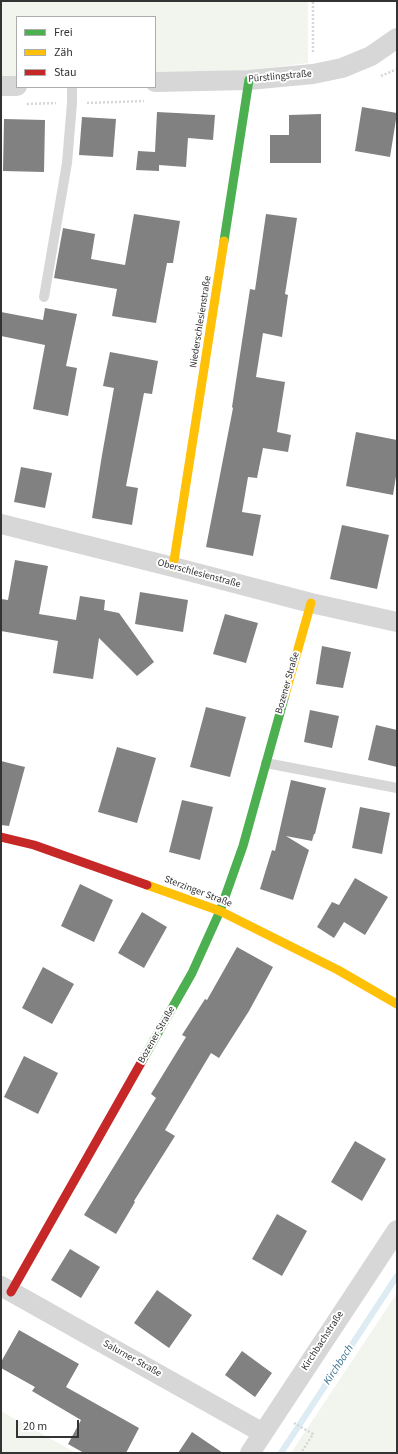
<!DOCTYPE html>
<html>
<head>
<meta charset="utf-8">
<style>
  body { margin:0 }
  #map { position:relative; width:398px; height:1454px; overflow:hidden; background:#fff; font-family:"Source Sans 3",sans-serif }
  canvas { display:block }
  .frame { position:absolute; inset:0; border:2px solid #333; pointer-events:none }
  .legend { position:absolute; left:16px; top:16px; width:140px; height:72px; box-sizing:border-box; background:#fff; border:1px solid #adadad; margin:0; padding:5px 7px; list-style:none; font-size:12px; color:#333 }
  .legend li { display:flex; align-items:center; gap:8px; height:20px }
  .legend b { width:20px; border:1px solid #adadad }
  .scale { position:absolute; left:16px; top:1420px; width:63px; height:18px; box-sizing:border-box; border:2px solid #333; border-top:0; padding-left:5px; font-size:12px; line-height:14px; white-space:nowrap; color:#333; -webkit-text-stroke:3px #fff; paint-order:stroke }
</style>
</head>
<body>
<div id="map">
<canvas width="398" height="1454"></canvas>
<div class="frame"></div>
<ul class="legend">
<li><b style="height:5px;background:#4caf50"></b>Frei</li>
<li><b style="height:5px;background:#ffc107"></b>Zäh</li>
<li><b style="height:5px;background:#c62828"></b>Stau</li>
</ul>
<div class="scale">20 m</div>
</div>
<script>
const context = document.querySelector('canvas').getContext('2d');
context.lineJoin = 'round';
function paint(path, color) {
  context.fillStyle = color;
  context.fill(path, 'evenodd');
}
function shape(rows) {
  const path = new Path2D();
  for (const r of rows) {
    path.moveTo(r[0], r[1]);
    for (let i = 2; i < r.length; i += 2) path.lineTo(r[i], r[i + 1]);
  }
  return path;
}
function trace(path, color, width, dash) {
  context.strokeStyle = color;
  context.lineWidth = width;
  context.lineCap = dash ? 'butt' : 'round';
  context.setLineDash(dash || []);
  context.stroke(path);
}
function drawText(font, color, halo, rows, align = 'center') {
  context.font = font + ' "Source Sans 3",sans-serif';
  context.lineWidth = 4;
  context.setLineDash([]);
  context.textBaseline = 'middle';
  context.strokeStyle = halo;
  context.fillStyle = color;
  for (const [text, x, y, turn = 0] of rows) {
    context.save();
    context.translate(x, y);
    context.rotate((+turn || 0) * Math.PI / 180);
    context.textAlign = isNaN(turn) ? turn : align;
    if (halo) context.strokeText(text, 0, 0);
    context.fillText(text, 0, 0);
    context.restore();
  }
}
paint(shape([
  [1,1,308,1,308,63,251,70,155,72,155,17,17,17,17,76,1,76],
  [397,1293,397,1453,291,1453],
  [1,1411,76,1453,1,1453]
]), '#f1f5ed');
trace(shape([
  [281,1453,397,1276]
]), '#ddebf3', 6);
paint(shape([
  [362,107,397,113,390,157,355,151],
  [157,112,215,115,213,140,188,138,186,167,159,165,159,171,136,170,138,151,155,152],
  [321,114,321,163,270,163,270,135,289,135,289,115],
  [82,117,116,119,113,157,79,155],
  [4,119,45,120,44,172,3,171],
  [134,214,180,221,173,263,167,263,156,323,112,316,117,289,54,278,63,228,95,234,91,259,125,265],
  [266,214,297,218,285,294,288,295,282,337,263,333,256,377,285,382,277,432,291,435,288,452,263,448,257,478,248,477,242,512,261,515,253,556,206,547,233,408,232,407,250,289,255,290],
  [45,308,77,314,66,366,77,368,68,416,33,409,45,345,1,336,1,312,43,320],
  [110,352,158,361,152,394,144,393,126,486,138,488,132,525,92,518,102,455,114,388,103,386],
  [356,432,397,440,397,470,393,495,346,486],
  [21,467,52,473,45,508,14,502],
  [342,525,389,535,377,589,330,579],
  [15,560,48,566,39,614,76,620,80,596,105,600,104,610,119,613,154,662,137,676,99,638,93,679,53,673,58,641,1,631,1,599,8,600],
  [140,592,188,600,183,632,135,624],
  [225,614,258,623,246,663,213,654],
  [322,646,351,652,343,688,316,684],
  [206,707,246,717,230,777,190,767],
  [310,710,339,716,332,748,304,742],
  [376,725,397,730,397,767,368,760],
  [117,747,156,758,137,823,98,812],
  [1,761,25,767,9,826,1,825],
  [291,780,326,788,315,834,314,834,312,841,286,836,309,850,293,900,260,889,272,850,275,851],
  [182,800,213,807,200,860,169,852],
  [360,807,390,813,382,854,352,848],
  [355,878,388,897,365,935,344,922,334,938,317,927,332,902,339,905],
  [80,884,113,900,94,942,61,926],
  [142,912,167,927,144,968,118,953],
  [237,947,273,967,249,1011,219,1058,211,1053,165,1130,175,1136,134,1201,135,1202,116,1234,84,1215,156,1098,151,1094,186,1037,182,1035,205,999,207,1000],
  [43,967,74,984,52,1024,22,1008],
  [24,1056,58,1073,38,1114,4,1097],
  [355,1141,386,1159,362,1201,331,1182],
  [277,1214,307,1231,282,1276,252,1259],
  [70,1249,100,1267,81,1298,51,1280],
  [157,1290,192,1315,169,1348,134,1323],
  [19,1330,79,1364,66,1387,139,1428,126,1453,84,1453,68,1444,81,1420,32,1391,35,1387,1,1368,1,1362],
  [242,1351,272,1373,255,1397,225,1375],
  [192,1432,223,1453,178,1453]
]), '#818181');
trace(shape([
  [313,52,313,1],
  [381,76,397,69],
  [87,103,144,101],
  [27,104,56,103],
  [294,1423,313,1434,301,1453]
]), '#d6d6d6', 2.5, [2, 2]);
trace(shape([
  [44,297,67,163,72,103,72,87],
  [266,763,397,788]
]), '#d7d7d7', 10);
trace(shape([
  [155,82,249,80,313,74,342,68,371,56,397,38],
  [1,86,17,86],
  [1,524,173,567,311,603,397,622],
  [1,1286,263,1433],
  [250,1453,397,1230]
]), '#d7d7d7', 20);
trace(shape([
  [224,241,249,80],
  [142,1061,192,973,220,911,243,846,285,695]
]), '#4caf50', 9);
trace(shape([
  [173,567,224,241],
  [285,695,311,603],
  [147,885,220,911,338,970,397,1004]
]), '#ffc107', 9);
trace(shape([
  [1,837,34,845,147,885],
  [11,1292,142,1061]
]), '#c62828', 9);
drawText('10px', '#333', '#fff', [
  ["Pürstlingstraße",280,77,-5],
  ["Niederschlesienstraße",201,322,-81],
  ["Oberschlesienstraße",199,574,15],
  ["Bozener Straße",288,683,-74],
  ["Sterzinger Straße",198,892,21],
  ["Bozener Straße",157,1035,-60],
  ["Kirchbachstraße",323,1341,-57],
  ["Salurner Straße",132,1359,29]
]);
drawText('italic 11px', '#3f7597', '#fff', [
  ["Kirchbach",339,1365,-57]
]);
</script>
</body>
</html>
